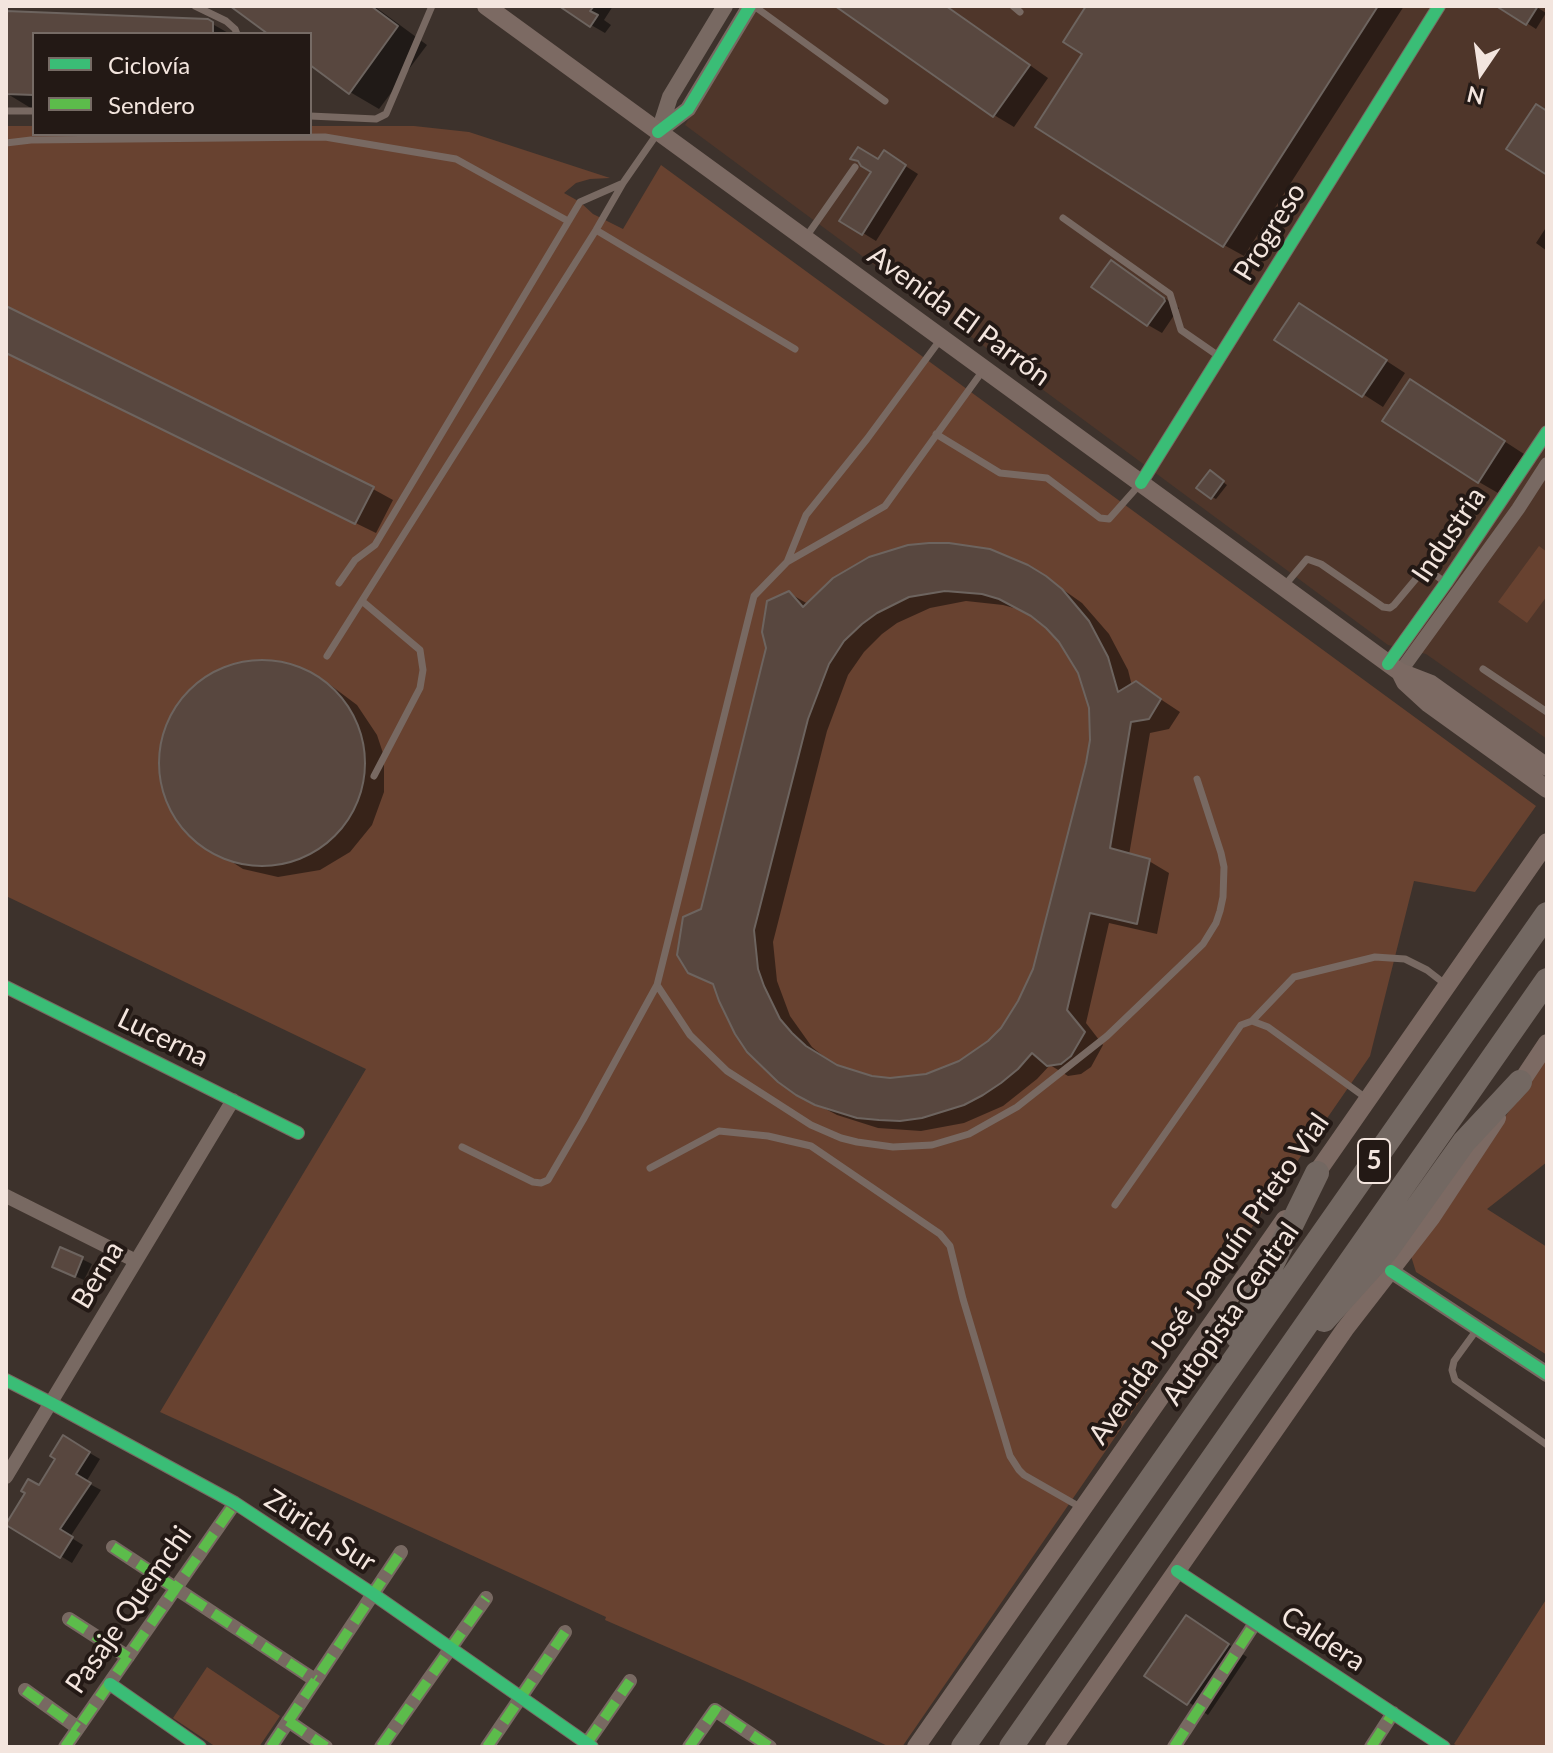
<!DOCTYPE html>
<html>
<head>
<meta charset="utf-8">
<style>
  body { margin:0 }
  #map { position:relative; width:1553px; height:1753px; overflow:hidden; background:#3d322c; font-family:Lato,sans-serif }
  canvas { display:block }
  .frame { position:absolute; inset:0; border:8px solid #f3e5de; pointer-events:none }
  .legend { position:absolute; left:32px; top:32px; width:280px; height:104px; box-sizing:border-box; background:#231915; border:2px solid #766b65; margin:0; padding:10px 14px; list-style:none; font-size:24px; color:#f3e5de }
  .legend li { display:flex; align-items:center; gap:16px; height:40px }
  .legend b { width:40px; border:2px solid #766b65 }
  .north { position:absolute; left:1441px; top:32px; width:80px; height:80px; -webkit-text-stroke:6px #231915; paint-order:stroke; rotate:193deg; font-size:22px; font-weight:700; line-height:32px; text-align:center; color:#f3e5de }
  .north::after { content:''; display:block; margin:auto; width:28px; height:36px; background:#f3e5de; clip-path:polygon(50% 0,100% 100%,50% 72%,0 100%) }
</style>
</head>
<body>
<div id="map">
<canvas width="1553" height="1753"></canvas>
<div class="frame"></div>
<ul class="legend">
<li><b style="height:10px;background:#3abd76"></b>Ciclovía</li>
<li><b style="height:10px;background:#5cbc4b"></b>Sendero</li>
</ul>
<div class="north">N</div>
</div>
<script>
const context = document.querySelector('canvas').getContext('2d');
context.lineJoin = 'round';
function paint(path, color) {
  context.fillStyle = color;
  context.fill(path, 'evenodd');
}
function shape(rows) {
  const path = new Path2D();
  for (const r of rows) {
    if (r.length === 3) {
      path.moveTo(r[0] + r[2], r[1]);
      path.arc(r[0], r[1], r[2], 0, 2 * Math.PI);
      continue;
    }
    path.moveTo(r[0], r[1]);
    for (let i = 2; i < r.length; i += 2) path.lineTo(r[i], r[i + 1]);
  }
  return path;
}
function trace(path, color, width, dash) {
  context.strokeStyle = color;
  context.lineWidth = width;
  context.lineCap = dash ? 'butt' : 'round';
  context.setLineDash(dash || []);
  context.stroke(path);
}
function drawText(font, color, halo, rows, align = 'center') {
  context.font = font + ' Lato,sans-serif';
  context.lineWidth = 8;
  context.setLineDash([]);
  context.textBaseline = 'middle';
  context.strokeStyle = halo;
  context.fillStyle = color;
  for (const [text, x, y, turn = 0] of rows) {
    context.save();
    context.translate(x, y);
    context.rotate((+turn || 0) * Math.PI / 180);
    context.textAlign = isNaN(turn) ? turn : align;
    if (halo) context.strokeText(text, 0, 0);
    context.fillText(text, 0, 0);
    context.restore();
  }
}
paint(shape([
  [757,6,1547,6,1547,739,1426,654,1388,645,685,125]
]), '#4f362a');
paint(shape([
  [6,126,34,126,34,134,310,134,310,126,414,126,469,132,610,178,590,179,576,183,564,193,580,202,593,214,623,229,661,165,1536,806,1475,892,1414,881,1370,1056,1150,1375,1155,1379,902,1747,895,1745,890,1747,745,1681,605,1620,606,1617,160,1412,366,1069,6,896],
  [1539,546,1547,552,1547,596,1527,623,1498,602],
  [1547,1055,1547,1162,1487,1209,1547,1247,1547,1355,1416,1272,1411,1256],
  [1547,1598,1547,1747,1459,1747,1454,1744],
  [207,1667,280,1716,259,1747,216,1747,173,1718]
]), '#684230');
paint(shape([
  [233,6,374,6,427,45,379,109,350,92,310,63,310,34,271,34],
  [575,6,613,6,604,20,611,25,605,33,591,25],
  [839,6,946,6,1048,78,1014,127,994,115],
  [1089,6,1404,6,1244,256,1224,245,1084,54],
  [1500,6,1535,6,1546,13,1536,29],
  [7,13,207,21,230,34,34,34,34,110,6,93],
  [885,153,918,174,876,241,842,220,874,171,853,158,879,162],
  [1547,226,1547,251,1536,243],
  [1126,271,1179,308,1162,333,1148,325],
  [6,309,373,489,393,500,376,533,6,352],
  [1319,317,1405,373,1383,407,1277,339],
  [1430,393,1524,454,1498,493,1479,482],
  [1214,475,1227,485,1216,499,1212,497],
  [1048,579,1082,603,1109,634,1128,670,1132,686,1136,683,1180,712,1169,729,1150,733,1129,855,1149,861,1169,873,1157,934,1109,923,1086,1023,1103,1045,1091,1067,1081,1074,1068,1076,1050,1065,1037,1079,1003,1106,964,1123,921,1131,878,1128,837,1115,818,1105,716,986,690,972,702,910,789,593,808,604],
  [966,601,1003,605,1021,610,1035,617,1060,640,1080,672,1090,708,1092,740,1088,764,1035,970,1020,1002,1002,1029,990,1043,960,1063,926,1076,890,1080,854,1074,833,1064,812,1047,790,1016,777,981,773,942,827,731,848,675,864,652,882,634,897,623,930,608],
  [274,662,308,672,329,684,357,705,377,735,384,756,384,792,372,825,350,852,320,870,278,877,243,869,193,837,171,809,161,775,162,742,175,709,199,683,230,666],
  [61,1249,92,1264,84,1280,63,1271],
  [64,1438,100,1459,86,1482,101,1490,70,1537,83,1545,72,1563,8,1524,39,1488,57,1458],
  [1206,1629,1247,1657,1208,1715,1147,1675]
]), '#0007');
const building = shape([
  [230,6,371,6,398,26,349,94,310,65,310,34,268,34,230,6],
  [559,6,594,6,590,11,598,15,590,27,559,6],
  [835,6,946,6,1030,65,993,117,835,6],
  [1086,6,1378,6,1223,247,1035,127,1082,54,1063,42,1086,6],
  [1496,6,1538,6,1526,25,1496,6],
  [6,11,208,19,213,22,213,34,34,34,34,95,6,94,6,11],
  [1536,104,1547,111,1547,175,1506,149,1536,104],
  [858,147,878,159,884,150,906,165,862,235,839,221,871,172,861,166,858,161,850,159,858,147],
  [1111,260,1164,298,1165,301,1147,326,1091,287,1111,260],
  [1299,303,1387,360,1362,397,1274,340,1299,303],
  [6,306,374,487,355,524,6,353,6,306],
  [1410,379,1505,441,1478,483,1382,421,1410,379],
  [1210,470,1224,481,1211,499,1196,488,1210,470],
  [929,543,949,543,990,549,1028,565,1046,576,1062,589,1089,621,1108,657,1118,692,1136,681,1161,699,1149,719,1131,722,1110,848,1150,859,1137,924,1090,913,1067,1010,1085,1032,1071,1056,1061,1064,1047,1066,1032,1053,1018,1069,1001,1083,983,1095,964,1105,922,1118,900,1121,879,1120,857,1118,815,1105,796,1095,778,1082,747,1052,735,1034,719,1001,713,984,688,973,677,955,683,917,701,909,766,648,762,632,767,601,789,591,803,607,833,578,869,557,908,545,929,543],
  [945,591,982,594,999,599,1031,616,1046,628,1059,642,1078,673,1089,708,1090,740,1086,763,1033,969,1018,1001,1001,1028,988,1041,959,1061,926,1074,890,1078,872,1076,837,1065,806,1046,792,1033,780,1019,764,986,758,969,754,930,808,719,829,664,844,641,862,624,877,613,909,597,945,591],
  [262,763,103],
  [60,1247,83,1257,75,1277,52,1267,60,1247],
  [63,1435,90,1452,76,1474,91,1483,60,1529,73,1537,60,1558,6,1525,6,1524,25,1493,21,1491,28,1479,39,1485,55,1459,50,1456,63,1435],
  [1186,1615,1229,1644,1187,1705,1144,1676,1186,1615]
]);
paint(building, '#58473f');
trace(building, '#6d645f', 2);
trace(shape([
  [195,6,226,21,235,29,237,34],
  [754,6,885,101],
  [1013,6,1020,12],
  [6,111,34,111],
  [310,116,376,119,386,114,432,6],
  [6,143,31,140,325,137,456,159,568,221],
  [1063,218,1170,294,1181,330,1220,357],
  [596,230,795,349],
  [806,237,855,167],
  [984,369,885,506,787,562,754,596,657,985,690,1035,727,1071,811,1125,841,1138,857,1142,893,1147,932,1145,969,1134,1017,1107,1107,1036,1203,944,1216,923,1220,911,1223,897,1224,867,1221,853,1197,779],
  [936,434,1000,473,1047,478,1100,518,1109,519,1141,483],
  [787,562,806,515,867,439,940,340],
  [339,583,355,560,375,545,580,202,621,184],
  [1285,585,1307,559,1321,564,1383,607,1390,608,1394,605,1420,574,1426,572,1434,574,1446,583],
  [362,601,420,650,423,670,420,688,374,776],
  [327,656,596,230,623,183,657,134],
  [1483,669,1547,712],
  [1252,1021,1294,977,1375,957,1405,959,1427,970,1445,984],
  [462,1147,533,1182,541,1183,548,1180,583,1120,657,985],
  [650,1168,719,1131,768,1136,811,1146,940,1234,950,1246,963,1299,1010,1456,1019,1470,1024,1475,1080,1507],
  [1115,1205,1241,1025,1252,1021,1268,1027,1366,1098],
  [1478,1328,1454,1361,1452,1370,1455,1380,1547,1445]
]), '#786962', 7);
trace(shape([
  [1141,483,1439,6],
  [1388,664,1446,583,1547,432],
  [1400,672,1518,509,1547,464],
  [6,987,298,1133],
  [6,1196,136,1261],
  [6,1380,51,1403,235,1503,373,1594,592,1747],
  [6,1477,233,1100],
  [113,1547,315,1680],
  [1177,1571,1444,1747],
  [69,1619,128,1657],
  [110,1684,200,1747],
  [25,1690,78,1728],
  [288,1721,326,1747],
  [587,1743,630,1681],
  [65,1747,235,1503],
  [271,1747,401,1552],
  [381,1747,486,1598],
  [487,1747,565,1632],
  [689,1747,715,1710,770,1747],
  [1174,1747,1255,1623],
  [1371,1747,1393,1713]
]), '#786962', 14);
trace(shape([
  [659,131,670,97,725,6],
  [658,132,688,109,750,6],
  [1391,1271,1547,1374]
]), '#786962', 16);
trace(shape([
  [486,6,1400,672,1431,684,1547,767],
  [1400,672,1405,682,1429,704,1547,789],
  [1513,1094,1547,1043],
  [1311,1181,1547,842],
  [916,1747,1285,1219],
  [1054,1747,1345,1329,1431,1218,1497,1118]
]), '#7c6a63', 18);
trace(shape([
  [1324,1320,1387,1250,1464,1142,1520,1082],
  [1237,1336,1317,1173],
  [963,1747,1547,914],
  [1011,1747,1547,980]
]), '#736862', 24);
trace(shape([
  [113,1547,315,1680],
  [69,1619,128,1657],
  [25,1690,78,1728],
  [288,1721,326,1747],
  [587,1743,630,1681],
  [65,1747,235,1503],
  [271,1747,401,1552],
  [381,1747,486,1598],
  [487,1747,565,1632],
  [689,1747,715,1710,770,1747],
  [1174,1747,1255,1623],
  [1371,1747,1393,1713]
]), '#5cbc4b', 10, [20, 10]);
trace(shape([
  [658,132,688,109,750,6],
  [1141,483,1439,6],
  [1388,664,1446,583,1547,432],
  [6,987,298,1133],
  [1391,1271,1547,1374],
  [6,1380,51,1403,235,1503,373,1594,592,1747],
  [1177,1571,1444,1747],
  [110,1684,200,1747]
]), '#3abd76', 12);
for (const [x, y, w] of [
  [1374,1161,32]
]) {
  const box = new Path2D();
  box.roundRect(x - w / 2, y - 22, w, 44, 6);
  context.fillStyle = '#231915';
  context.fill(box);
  trace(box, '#f3e5de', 2);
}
drawText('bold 26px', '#f3e5de', null, [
  ["5",1374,1161]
]);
drawText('28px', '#f3e5de', '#231915', [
  ["Progreso",1270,232,-58],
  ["Avenida El Parrón",959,316,36],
  ["Industria",1449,535,-56],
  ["Lucerna",163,1038,26],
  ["Berna",98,1275,-59],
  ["Avenida José Joaquín Prieto Vial",1209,1279,-55],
  ["Autopista Central",1231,1314,-55],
  ["Zürich Sur",320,1531,33],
  ["Pasaje Quemchi",129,1610,-55],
  ["Caldera",1323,1639,33]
]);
</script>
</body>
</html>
